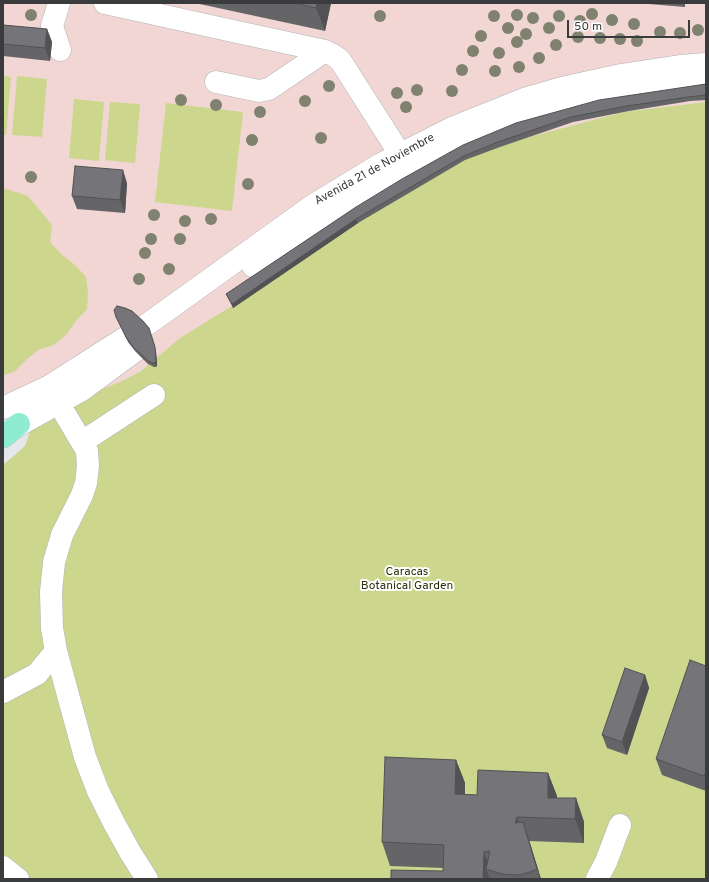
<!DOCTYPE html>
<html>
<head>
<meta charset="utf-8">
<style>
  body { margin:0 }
  #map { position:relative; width:709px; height:882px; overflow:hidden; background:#e5e7eb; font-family:Overpass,sans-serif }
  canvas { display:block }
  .frame { position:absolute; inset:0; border:4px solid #3a3b3c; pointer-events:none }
  .scale { position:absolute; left:567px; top:20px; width:123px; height:18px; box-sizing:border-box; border:2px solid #3a3b3c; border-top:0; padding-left:5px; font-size:12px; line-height:14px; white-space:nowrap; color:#3a3b3c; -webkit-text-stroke:3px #fff; paint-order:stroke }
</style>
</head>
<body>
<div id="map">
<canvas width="709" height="882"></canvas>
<div class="frame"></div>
<div class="scale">50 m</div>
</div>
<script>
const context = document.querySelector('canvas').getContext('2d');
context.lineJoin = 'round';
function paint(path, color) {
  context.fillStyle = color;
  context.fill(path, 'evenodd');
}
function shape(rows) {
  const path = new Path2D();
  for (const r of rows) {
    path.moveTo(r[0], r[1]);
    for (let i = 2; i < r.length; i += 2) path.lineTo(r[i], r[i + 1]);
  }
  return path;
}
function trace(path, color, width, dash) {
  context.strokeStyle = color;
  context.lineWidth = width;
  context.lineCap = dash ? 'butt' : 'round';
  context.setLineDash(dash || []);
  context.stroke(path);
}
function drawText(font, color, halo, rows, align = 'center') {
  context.font = font + ' Overpass,sans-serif';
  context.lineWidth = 4;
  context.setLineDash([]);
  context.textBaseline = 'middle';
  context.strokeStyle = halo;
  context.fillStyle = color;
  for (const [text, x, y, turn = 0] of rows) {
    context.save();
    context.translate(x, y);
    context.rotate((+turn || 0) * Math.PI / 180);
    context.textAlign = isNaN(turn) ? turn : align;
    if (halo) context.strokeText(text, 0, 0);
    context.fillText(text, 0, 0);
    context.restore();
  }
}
paint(shape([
  [3,3,706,3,706,102,623,112,558,129,469,156,60,423,3,399]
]), '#f1d6d3');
paint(shape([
  [3,76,11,77,6,135,3,135],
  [17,76,47,79,42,137,12,135],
  [74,99,104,102,99,161,69,158],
  [110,102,140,104,135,163,105,160],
  [706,102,706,879,3,879,3,465,25,446,31,428,90,394,120,382,141,371,180,338,232,306,291,262,469,156,533,136,623,112],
  [166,103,243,112,232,211,155,202],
  [3,188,28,196,52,225,50,242,61,254,75,265,86,277,88,293,87,309,76,321,67,334,54,345,38,350,26,360,14,372,3,375]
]), '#cdd68d');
const minor = shape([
  [59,3,52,26,60,50],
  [105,3,242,33,325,51,333,55,340,60,400,154],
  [216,82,259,91,269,89,325,51],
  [253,266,299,235,383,183,431,157,469,138,551,111,679,84,706,81],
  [145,326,312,206,381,164,452,128,527,98,562,88,621,75,680,66,706,64],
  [3,408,48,387,125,338],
  [65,414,87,451,88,466,86,483,82,495,62,535,54,562,51,592,52,628,56,651,85,757,98,791,114,823,130,852,147,879],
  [3,434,82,390,135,351],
  [82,442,154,395],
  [3,692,37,674,56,651],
  [3,867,18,879],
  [597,879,606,862,620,825]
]);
const highway = shape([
  [3,437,19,424]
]);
trace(minor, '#b2b4b7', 23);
trace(highway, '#c4c4c4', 23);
trace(minor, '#fff', 22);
trace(highway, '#8eecd3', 22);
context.fillStyle = '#7f826f';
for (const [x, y] of [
  [592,14],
  [31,15],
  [517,15],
  [380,16],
  [494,16],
  [559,16],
  [533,18],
  [612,20],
  [580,21],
  [634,24],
  [508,28],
  [549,28],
  [698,30],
  [660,32],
  [680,33],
  [526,34],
  [481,36],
  [578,37],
  [600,38],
  [620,39],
  [637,41],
  [517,42],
  [556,45],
  [473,51],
  [499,53],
  [539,58],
  [519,67],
  [462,70],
  [495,71],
  [329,86],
  [417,90],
  [452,91],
  [397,93],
  [181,100],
  [305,101],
  [216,105],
  [406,107],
  [260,112],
  [321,138],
  [252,140],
  [31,177],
  [248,184],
  [154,215],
  [211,219],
  [185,221],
  [151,239],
  [180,239],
  [145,253],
  [169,269],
  [139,279]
]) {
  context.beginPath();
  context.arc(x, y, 6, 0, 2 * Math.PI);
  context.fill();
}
paint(shape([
  [195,3,331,3,325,31],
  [637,3,685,3,685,7],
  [3,25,47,29,52,42,50,61,3,56],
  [706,84,706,100,690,101,629,111,573,122,500,147,465,160,358,223,233,308,226,294,516,123],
  [127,183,125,213,77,209,72,196],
  [116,317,150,333,156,352,157,365,156,367,154,367,148,364,135,351,128,342],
  [706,666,706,791,662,775,656,759],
  [645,675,649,688,627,755,607,748,602,735],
  [456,760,465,783,465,794,477,795,548,773,557,796,557,798,576,798,584,822,584,843,529,841,541,879,391,879,443,871,443,868,390,866,382,842]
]), '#656467');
paint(shape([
  [317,3,331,3,325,31,316,8],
  [47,29,52,42,50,61,45,48],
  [123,170,127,183,125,213,120,200],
  [356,219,358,223,233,308,232,304],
  [150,333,156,352,157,365,156,367,155,363],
  [645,675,649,688,627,755,622,742],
  [456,760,465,783,464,817,455,794],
  [706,772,706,780,704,776],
  [548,773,557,796,556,819,548,798],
  [576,798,584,822,584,843,575,819],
  [517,817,525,841,515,823],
  [523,822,531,846,541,879,540,879,537,869],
  [484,852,491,870,486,869,490,879,483,879]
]), '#525154');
const building = shape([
  [295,3,317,3,316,8,295,3],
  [3,25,47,29,45,48,3,44,3,25],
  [706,84,706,95,688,97,627,106,571,117,498,142,464,156,356,219,232,304,226,294,356,207,402,179,463,145,516,123,599,100,706,84],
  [75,166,123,170,120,200,72,196,75,166],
  [117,306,125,308,132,311,143,321,149,328,155,347,156,361,155,363,152,363,147,360,133,347,126,337,116,317,114,310,117,306],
  [690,660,706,666,706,772,704,776,656,759,690,660],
  [625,668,645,675,622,742,602,735,625,668],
  [385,757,456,760,455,794,477,795,478,770,548,773,548,798,576,798,575,819,517,817,515,823,523,822,537,869,530,872,519,875,502,874,486,869,490,851,484,852,483,879,391,879,391,870,443,871,444,845,382,842,385,757]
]);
paint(building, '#757478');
trace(building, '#525154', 1);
drawText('12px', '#3a3b3c', '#fff', [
  ["Avenida 21 de Noviembre",375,170,-29]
]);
drawText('12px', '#2c2f09', '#fff', [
  ["Caracas",407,573],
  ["Botanical Garden",407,587]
]);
</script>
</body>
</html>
